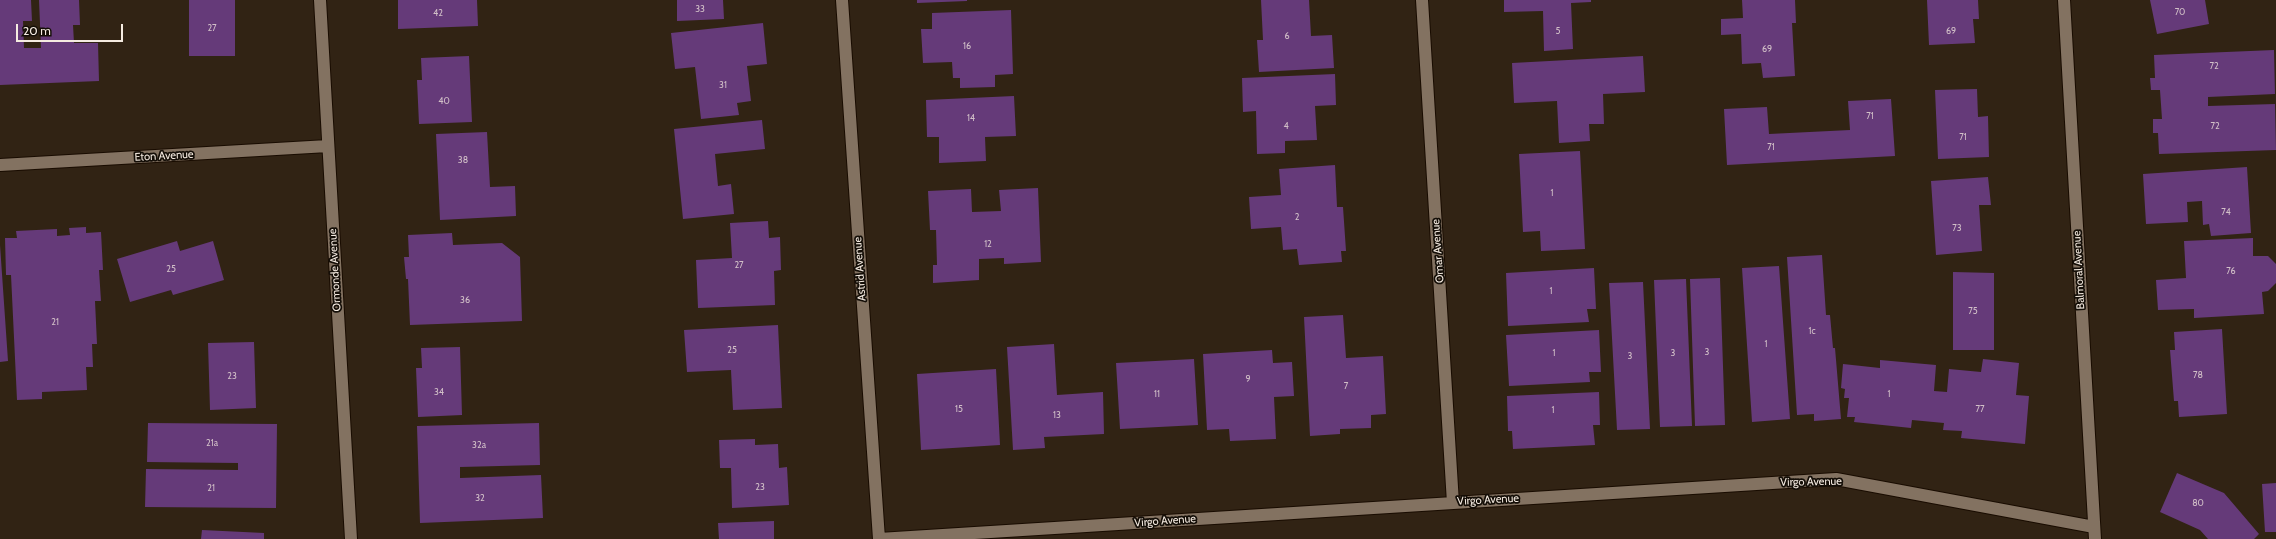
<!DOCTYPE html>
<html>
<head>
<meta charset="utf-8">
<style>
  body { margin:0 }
  #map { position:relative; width:2276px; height:539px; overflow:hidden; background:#312314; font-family:Cabin,sans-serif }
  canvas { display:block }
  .scale { position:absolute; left:16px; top:24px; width:107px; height:18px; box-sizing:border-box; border:2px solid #f5ebe1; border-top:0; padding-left:5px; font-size:12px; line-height:14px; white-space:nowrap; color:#f5ebe1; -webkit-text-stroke:3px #140e07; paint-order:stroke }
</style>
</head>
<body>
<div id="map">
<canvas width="2276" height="539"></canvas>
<div class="scale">20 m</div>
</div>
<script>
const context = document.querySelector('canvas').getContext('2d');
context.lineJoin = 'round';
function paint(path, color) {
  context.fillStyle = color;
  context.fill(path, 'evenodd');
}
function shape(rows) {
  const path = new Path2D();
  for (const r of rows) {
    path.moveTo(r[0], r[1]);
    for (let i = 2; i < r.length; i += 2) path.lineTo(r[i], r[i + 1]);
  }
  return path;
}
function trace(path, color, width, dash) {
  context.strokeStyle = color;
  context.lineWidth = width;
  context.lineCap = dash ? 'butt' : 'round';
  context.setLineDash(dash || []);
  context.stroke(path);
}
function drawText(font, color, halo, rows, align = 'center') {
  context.font = font + ' Cabin,sans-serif';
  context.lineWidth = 3.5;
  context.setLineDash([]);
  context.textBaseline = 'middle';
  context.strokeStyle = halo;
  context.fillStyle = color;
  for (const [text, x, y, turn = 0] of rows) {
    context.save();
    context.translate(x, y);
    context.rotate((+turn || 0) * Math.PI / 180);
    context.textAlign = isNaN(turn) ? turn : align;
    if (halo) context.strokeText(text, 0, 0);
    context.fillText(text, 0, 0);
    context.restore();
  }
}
paint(shape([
  [0,0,31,0,32,21,23,21,24,48,41,48,39,0,79,0,80,25,73,25,74,43,98,43,99,81,0,85],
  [189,0,235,0,235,56,189,56],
  [398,0,477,0,478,26,398,29],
  [677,0,723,0,724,19,677,21],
  [917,0,967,0,967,1,917,3],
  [1261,0,1309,0,1311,36,1332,35,1334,68,1259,72,1257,40,1263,40],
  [1504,0,1591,0,1591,2,1571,3,1573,49,1544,51,1543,11,1504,12],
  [1742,0,1795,0,1796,23,1792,23,1795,76,1763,78,1761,63,1742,64,1741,34,1721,35,1721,19,1743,18],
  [1927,0,1978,0,1979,19,1973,19,1975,43,1929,45],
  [2150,0,2205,0,2209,24,2157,34],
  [1011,10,1013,74,995,75,995,87,960,88,960,78,953,78,952,62,923,63,921,29,932,29,932,13],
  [763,23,767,64,747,66,751,101,737,103,739,115,701,119,695,67,675,69,671,33],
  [2274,50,2275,94,2208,97,2208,106,2275,104,2276,150,2159,154,2158,133,2153,133,2153,119,2162,119,2160,90,2151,90,2150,78,2155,78,2154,55],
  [469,56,472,122,419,124,417,80,422,80,421,58],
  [1643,56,1645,92,1603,94,1604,124,1589,124,1590,141,1559,143,1557,101,1514,103,1512,63],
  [1335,74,1336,105,1315,106,1317,140,1285,141,1285,153,1257,154,1256,111,1243,112,1242,78],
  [1977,89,1978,117,1988,116,1989,157,1938,159,1935,90],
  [1014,96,1016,136,985,137,986,161,939,163,939,137,927,137,926,100],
  [1891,99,1895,156,1727,165,1724,109,1767,107,1769,134,1850,130,1848,101],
  [762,120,765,149,715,154,718,186,731,184,734,214,683,219,674,129],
  [487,132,490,187,515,186,516,216,440,220,436,134],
  [1580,151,1585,249,1541,251,1540,231,1523,232,1519,154],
  [1335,165,1337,207,1343,207,1346,251,1341,251,1342,262,1299,265,1297,249,1283,250,1281,227,1251,229,1249,197,1281,195,1279,169],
  [2247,167,2251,233,2211,236,2209,224,2203,225,2202,201,2187,202,2188,222,2146,224,2143,174],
  [1988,177,1991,205,1979,205,1982,251,1936,255,1931,181],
  [1038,188,1041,262,1004,264,1004,258,979,259,979,280,933,283,933,265,937,265,936,230,930,230,928,191,971,189,972,212,1001,211,999,190],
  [768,221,769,238,780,237,781,270,774,271,775,305,698,308,696,260,732,258,730,223],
  [86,227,86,233,101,232,103,270,99,270,101,301,95,301,97,344,92,344,93,367,86,367,87,390,42,392,42,399,17,400,11,275,6,275,5,238,17,238,16,231,57,229,57,236,70,235,69,228],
  [452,233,453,245,502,243,520,257,522,321,410,325,408,279,406,279,404,257,409,257,408,235],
  [2253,238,2253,256,2268,256,2276,264,2276,283,2268,291,2262,292,2264,314,2194,318,2194,309,2158,310,2156,280,2186,278,2184,241],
  [177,241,180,251,213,241,224,280,173,295,171,290,130,302,117,259],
  [0,245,8,361,0,362],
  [1822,255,1826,315,1830,315,1833,348,1835,348,1841,419,1814,421,1814,414,1797,415,1787,257],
  [1779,266,1790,419,1752,422,1742,268],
  [1594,268,1596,309,1587,309,1589,322,1508,326,1506,273],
  [1953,272,1994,273,1994,350,1953,350],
  [1720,278,1725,425,1695,426,1690,279],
  [1686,279,1692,426,1660,427,1654,280],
  [1643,282,1650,429,1617,430,1609,283],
  [1343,315,1346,358,1383,356,1386,414,1371,415,1371,428,1340,429,1340,434,1310,436,1304,317],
  [778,325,782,408,733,410,731,370,687,372,684,330],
  [2222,329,2227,414,2179,417,2178,401,2174,401,2170,350,2175,350,2174,332],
  [1599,330,1601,372,1589,372,1590,382,1509,386,1506,335],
  [254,342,256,408,210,410,208,343],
  [1054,344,1057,395,1103,392,1104,434,1044,437,1045,448,1013,450,1007,347],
  [460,347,462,415,418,417,416,368,422,368,421,348],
  [1272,350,1273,363,1292,362,1294,396,1274,397,1276,439,1230,441,1229,429,1207,430,1203,354],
  [1194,359,1198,425,1120,429,1116,363],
  [1983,359,2019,363,2016,395,2029,396,2025,444,1961,438,1962,431,1943,430,1944,423,1912,420,1911,428,1854,422,1855,417,1847,417,1849,398,1844,398,1845,389,1841,388,1843,364,1880,368,1880,360,1936,365,1934,391,1947,392,1949,369,1981,372],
  [996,369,1000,445,921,450,917,374],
  [1599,392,1600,425,1593,425,1595,445,1513,449,1512,431,1508,431,1507,396],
  [148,423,277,424,276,508,145,507,146,469,238,470,238,463,147,462],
  [539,423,540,465,460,467,460,478,541,475,543,518,420,523,417,426],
  [755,439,755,445,778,444,779,468,787,467,789,505,732,508,731,468,720,468,719,440],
  [2177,473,2224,493,2259,534,2254,539,2208,539,2200,530,2160,512],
  [2276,483,2276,532,2265,532,2262,484],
  [774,521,774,539,719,539,718,523],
  [202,530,264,533,264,539,201,539]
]), '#653a79');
const street = shape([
  [320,0,351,539],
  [842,0,879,539],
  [1422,0,1453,503],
  [2064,0,2095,539],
  [0,165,328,146],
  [879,539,1836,479,2094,527]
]);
trace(street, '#190c01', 14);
trace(street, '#837261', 12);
drawText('9px', '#d1bfc7', null, [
  ["33",700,9],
  ["70",2180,12],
  ["42",438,13],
  ["27",212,28],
  ["5",1558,31],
  ["69",1951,31],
  ["6",1287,36],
  ["16",967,46],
  ["69",1767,49],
  ["72",2214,66],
  ["31",723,85],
  ["40",444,101],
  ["71",1870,116],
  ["14",971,118],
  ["4",1286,126],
  ["72",2215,126],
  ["71",1963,137],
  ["71",1771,147],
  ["38",463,160],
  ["1",1552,193],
  ["74",2226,212],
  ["2",1297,217],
  ["73",1957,228],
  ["12",988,244],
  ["27",739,265],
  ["25",171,269],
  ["76",2231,271],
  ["1",1551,291],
  ["36",465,300],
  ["75",1973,311],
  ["21",55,322],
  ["1c",1812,331],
  ["1",1766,344],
  ["25",732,350],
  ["3",1707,352],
  ["1",1554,353],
  ["3",1673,353],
  ["3",1630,356],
  ["78",2198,375],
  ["23",232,376],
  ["9",1248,379],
  ["7",1346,386],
  ["34",439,392],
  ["11",1157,394],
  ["1",1889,394],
  ["15",959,409],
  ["77",1980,409],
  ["1",1553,410],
  ["13",1057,415],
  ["21a",212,443],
  ["32a",479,445],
  ["23",760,487],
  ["21",211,488],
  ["32",480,498],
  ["80",2198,503]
]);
drawText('11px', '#f5ebe1', '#140e07', [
  ["Eton Avenue",164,156,-3],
  ["Omar Avenue",1438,251,-94],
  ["Astrid Avenue",860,269,-94],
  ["Ormonde Avenue",335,270,-93],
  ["Balmoral Avenue",2079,270,-93],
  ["Virgo Avenue",1811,482,-1],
  ["Virgo Avenue",1488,500,-3],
  ["Virgo Avenue",1165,521,-4]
]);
</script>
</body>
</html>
